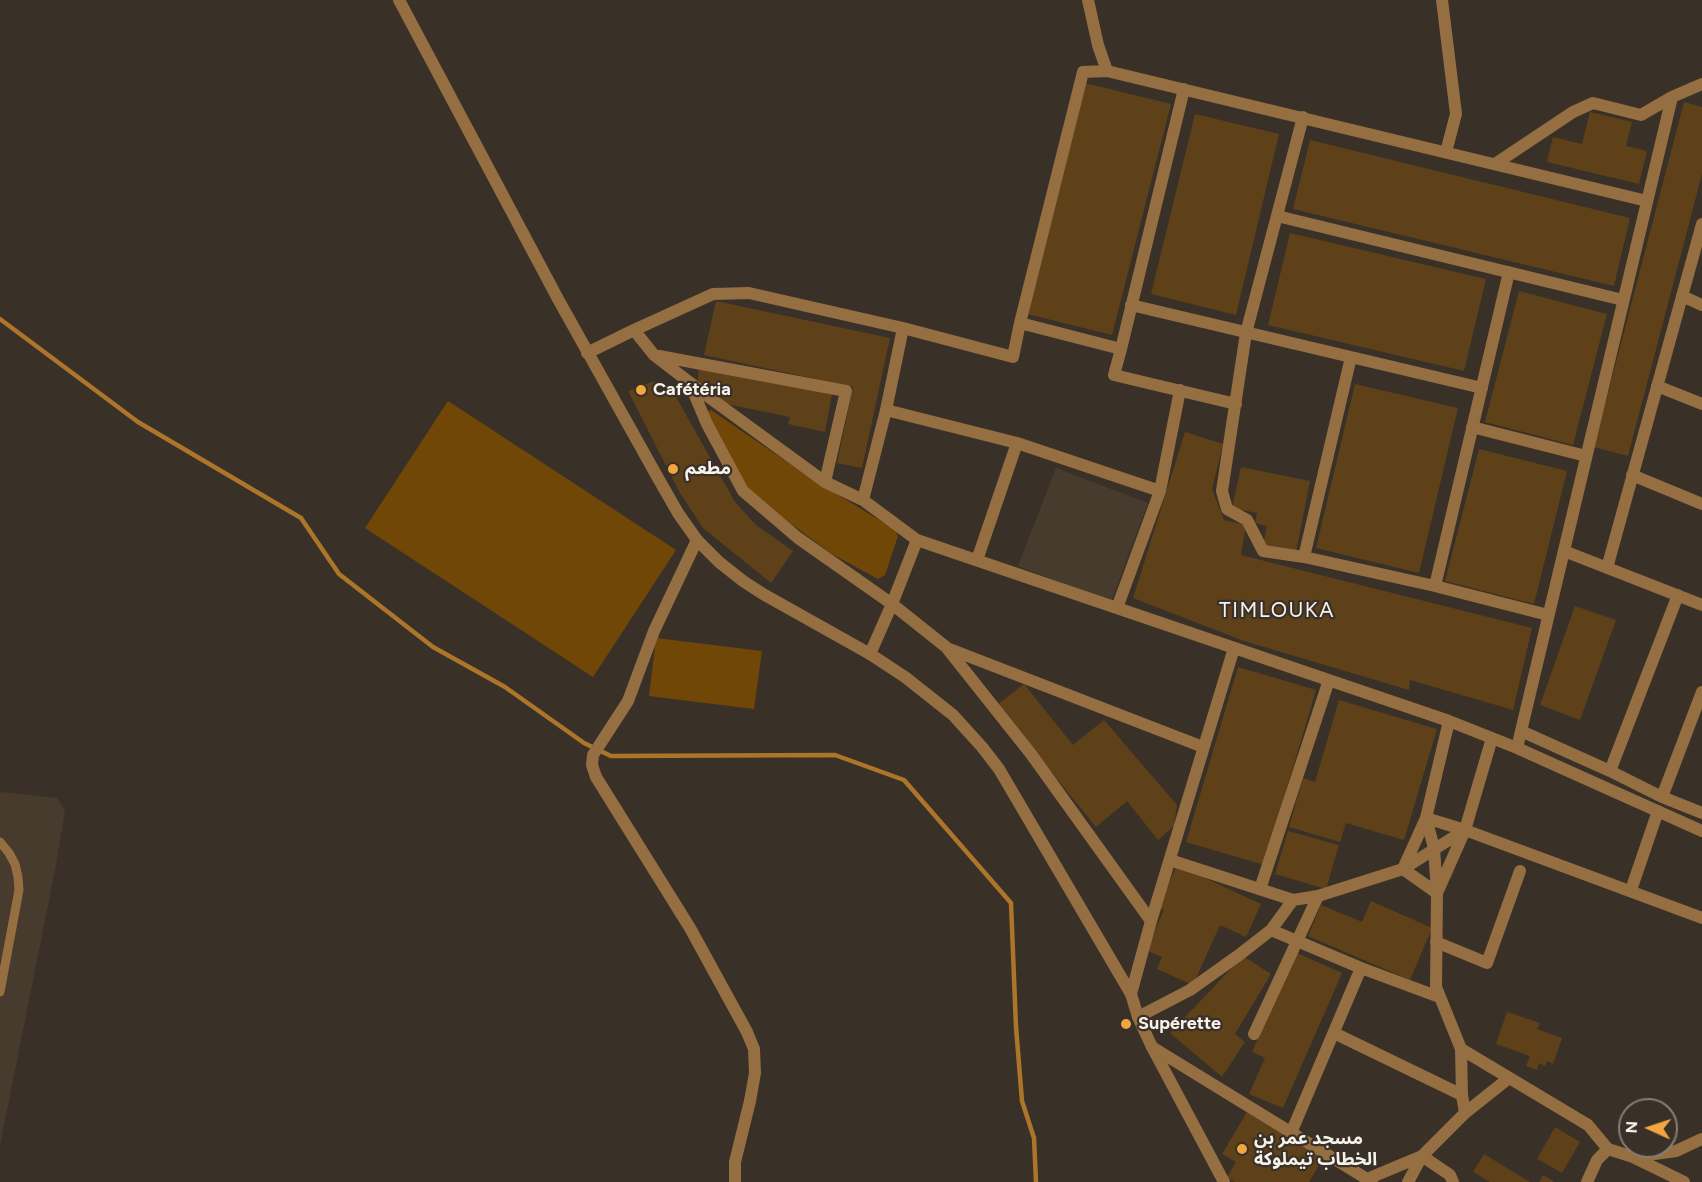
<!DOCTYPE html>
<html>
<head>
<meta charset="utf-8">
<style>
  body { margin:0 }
  #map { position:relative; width:1702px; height:1182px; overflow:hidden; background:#393128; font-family:Figtree,sans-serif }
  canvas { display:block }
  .north { position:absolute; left:1618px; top:1098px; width:60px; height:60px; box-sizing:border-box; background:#393128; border:2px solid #857e76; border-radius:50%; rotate:273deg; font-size:16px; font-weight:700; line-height:24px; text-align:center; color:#f7f2ec }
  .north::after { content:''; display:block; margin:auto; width:21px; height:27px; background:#f1a640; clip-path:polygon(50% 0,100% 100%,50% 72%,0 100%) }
</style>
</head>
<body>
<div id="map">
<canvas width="1702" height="1182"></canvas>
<div class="north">N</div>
</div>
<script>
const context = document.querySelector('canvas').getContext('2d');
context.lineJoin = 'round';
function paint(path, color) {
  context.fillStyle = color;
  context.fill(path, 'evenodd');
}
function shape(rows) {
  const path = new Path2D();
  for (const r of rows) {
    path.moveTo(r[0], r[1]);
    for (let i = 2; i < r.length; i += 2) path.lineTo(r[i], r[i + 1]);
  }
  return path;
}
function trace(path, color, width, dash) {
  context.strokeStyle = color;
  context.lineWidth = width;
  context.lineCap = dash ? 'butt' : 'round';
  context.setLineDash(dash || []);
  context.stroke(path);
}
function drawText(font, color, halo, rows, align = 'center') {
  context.font = font + ' Figtree,"Noto Sans Arabic",sans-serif';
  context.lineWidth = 4.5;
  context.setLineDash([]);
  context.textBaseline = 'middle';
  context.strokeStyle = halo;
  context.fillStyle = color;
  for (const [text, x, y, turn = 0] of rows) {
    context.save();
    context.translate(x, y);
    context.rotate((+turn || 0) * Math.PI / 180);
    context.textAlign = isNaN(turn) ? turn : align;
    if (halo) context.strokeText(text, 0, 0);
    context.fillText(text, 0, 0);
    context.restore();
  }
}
paint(shape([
  [1056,468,1148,503,1111,602,1018,566],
  [0,792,57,798,65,811,55,870,0,1145]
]), '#473b2d');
paint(shape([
  [448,401,676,550,593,677,365,528],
  [711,410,812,479,894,529,898,536,885,575,878,579,832,554,748,492,707,415,708,411],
  [656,638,762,651,754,709,649,696]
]), '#704707');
trace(shape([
  [0,319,138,422,301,518,339,574,433,647,505,687,584,743,611,756,835,755,904,780,1011,903,1016,1027,1022,1101,1034,1138,1036,1182]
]), '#ad7529', 4.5);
paint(shape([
  [1085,83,1171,104,1112,335,1027,314],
  [1684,102,1702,107,1702,174,1628,456,1594,447],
  [1590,112,1632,122,1626,146,1647,151,1639,184,1547,162,1553,137,1582,144],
  [1195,114,1279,134,1236,315,1151,294],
  [1310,140,1630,218,1614,286,1293,209],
  [1290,233,1486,279,1464,371,1268,325],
  [1519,291,1607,314,1573,445,1485,422],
  [716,301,890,338,862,468,837,463,853,387,704,355],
  [699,367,832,394,825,432,788,424,790,417,717,402,697,385],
  [654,381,661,397,671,388,735,502,756,525,793,551,771,583,703,528,680,493,628,391],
  [1355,384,1458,408,1419,573,1316,548],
  [1185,432,1223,444,1212,489,1224,520,1246,525,1241,555,1532,628,1513,710,1410,680,1409,690,1244,641,1133,598],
  [1479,449,1567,471,1534,604,1445,581],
  [1241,467,1310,481,1296,552,1263,545,1267,526,1255,523,1257,513,1232,508],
  [1575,606,1616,620,1580,720,1540,705],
  [1238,667,1316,690,1264,865,1186,842],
  [1024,684,1073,745,1104,720,1177,805,1174,826,1158,840,1127,801,1096,827,997,705],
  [1339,700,1437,729,1404,840,1346,823,1340,842,1289,827,1303,778,1315,782],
  [1288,831,1339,845,1326,889,1275,874],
  [1177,865,1261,904,1246,937,1220,925,1193,985,1157,969,1162,957,1146,950,1164,910,1158,907],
  [1371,901,1432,928,1410,980,1308,936,1321,905,1362,922],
  [1295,952,1342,973,1283,1108,1249,1094,1265,1058,1252,1052],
  [1243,956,1271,974,1235,1034,1245,1042,1222,1077,1170,1033],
  [1507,1012,1540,1023,1537,1029,1562,1038,1553,1064,1547,1061,1545,1066,1539,1063,1537,1070,1526,1066,1530,1056,1496,1044],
  [1247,1112,1324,1157,1309,1182,1235,1182,1227,1177,1236,1162,1222,1154],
  [1555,1127,1580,1142,1562,1173,1537,1159],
  [1484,1154,1530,1182,1490,1182,1473,1172],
  [1543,1175,1555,1182,1539,1182]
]), '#5e4019');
trace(shape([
  [0,842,9,853,15,864,18,877,19,890,0,992]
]), '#956f42', 9);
trace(shape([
  [1088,0,1098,45,1107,71],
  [1442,0,1456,114,1446,152],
  [1303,117,1246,333,1222,491,1227,509,1247,520,1263,551,1304,557,1435,586,1548,615],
  [1495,164,1573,112,1593,103,1641,115,1672,97,1702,84],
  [1277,216,1623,300],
  [1682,296,1702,305],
  [1131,305,1482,388],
  [634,330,713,294,749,293,903,328],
  [1121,349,1184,89],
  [587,353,634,330,654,355,710,398,825,482,863,500,917,540,1449,721,1517,748,1702,831],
  [659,356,846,391,825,482],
  [690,384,707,424,743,491,798,538,892,604,946,647,1031,754,1151,921],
  [1657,386,1702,404],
  [1236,404,1114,375,1121,349,1020,323,1083,72,1107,71,1647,201],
  [886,410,1017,443],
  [1472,427,1586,456],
  [1632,475,1702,504],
  [863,500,886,410,903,328,1013,357,1020,323],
  [697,540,654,631,628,701,593,755,592,765,596,777,690,928,747,1032,754,1049,755,1073,750,1101,735,1162,735,1182],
  [1564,551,1702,605],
  [1304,557,1351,357],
  [977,560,1017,443,1160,491],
  [1607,568,1702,224],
  [1435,586,1509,272],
  [1117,608,1160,491,1180,390],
  [947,648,1203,747],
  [870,654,892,604,917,540],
  [1449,721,1426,818,1434,848,1437,893,1436,987,1461,1049,1462,1095,1465,1113],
  [1521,731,1610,771,1662,797,1702,813],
  [1517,748,1672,97],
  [1610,771,1678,595],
  [1662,797,1702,692],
  [1465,830,1437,893,1403,869,1426,818,1465,830,1702,918],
  [1170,860,1293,900,1318,896,1403,869,1465,830,1492,738],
  [1260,889,1329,680],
  [1631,890,1658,811],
  [1271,930,1361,968,1439,997],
  [1436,942,1487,963,1520,871],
  [1131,994,1151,921,1234,648],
  [1138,1017,1190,990,1239,955,1271,930,1293,900],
  [1334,1033,1462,1095],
  [1254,1034,1318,896],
  [1152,1047,1372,1182],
  [1461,1049,1588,1125,1608,1149],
  [1291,1133,1361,968],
  [1633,1157,1676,1151,1702,1139],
  [1366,1182,1367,1179,1422,1156,1465,1113,1509,1078],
  [1408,1182,1422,1156,1450,1175,1453,1182]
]), '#956f42', 12);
trace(shape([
  [399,0,558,299,658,478,678,513,697,540,719,562,743,581,763,594,870,654,905,677,953,715,982,747,999,769,1131,994,1138,1017,1152,1047,1224,1182],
  [1587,1182,1597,1160,1608,1149,1633,1157,1684,1182]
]), '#956f42', 12);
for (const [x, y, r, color] of [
  [641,390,6,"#f1a640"],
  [673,469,6,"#f1a640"],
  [1126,1024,6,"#f1a640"],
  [1242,1149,6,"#f1a640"]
]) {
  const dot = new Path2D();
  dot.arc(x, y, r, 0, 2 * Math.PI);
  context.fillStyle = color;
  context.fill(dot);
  trace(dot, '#393128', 2);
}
drawText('bold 18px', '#f7f2ec', '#393128', [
  ["Cafétéria",653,390],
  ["مطعم",685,469],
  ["Supérette",1138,1024],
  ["مسجد عمر بن",1254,1139],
  ["الخطاب تيملوكة",1254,1160]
], 'left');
context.letterSpacing = '1.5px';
drawText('21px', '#f7f2ec', '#393128', [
  ["TIMLOUKA",1277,611]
]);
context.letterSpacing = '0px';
</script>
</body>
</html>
